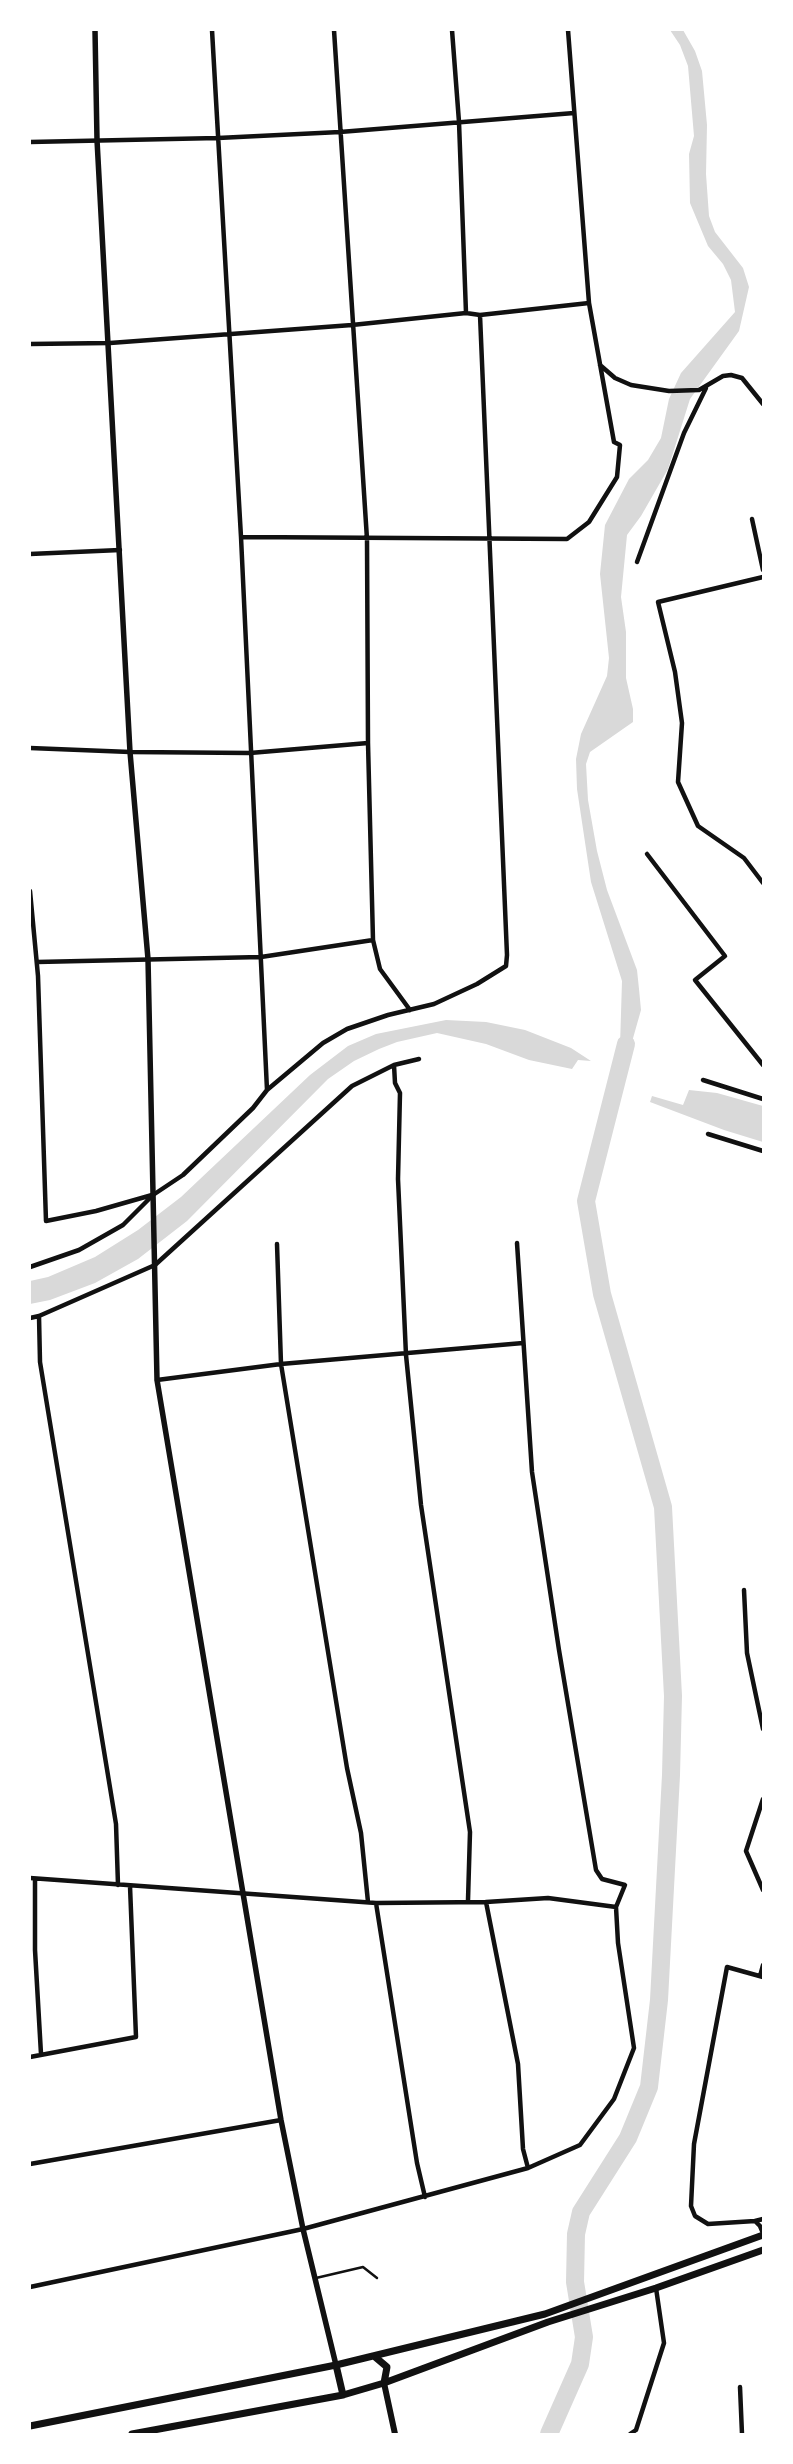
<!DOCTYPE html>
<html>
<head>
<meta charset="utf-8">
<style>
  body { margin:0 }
  #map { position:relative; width:793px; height:2464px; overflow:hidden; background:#fff; font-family:Montserrat,sans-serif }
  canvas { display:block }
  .frame { position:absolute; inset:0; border:31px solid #fff; pointer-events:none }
</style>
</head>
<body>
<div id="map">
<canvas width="793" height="2464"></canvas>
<div class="frame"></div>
</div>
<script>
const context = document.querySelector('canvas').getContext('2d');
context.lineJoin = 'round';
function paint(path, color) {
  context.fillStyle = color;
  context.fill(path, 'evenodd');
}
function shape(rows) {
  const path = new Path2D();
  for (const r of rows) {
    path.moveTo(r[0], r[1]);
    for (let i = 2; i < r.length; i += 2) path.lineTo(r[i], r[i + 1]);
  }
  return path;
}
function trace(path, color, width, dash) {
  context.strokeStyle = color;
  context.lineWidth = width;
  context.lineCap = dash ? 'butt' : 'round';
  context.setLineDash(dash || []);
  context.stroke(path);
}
paint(shape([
  [670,30,683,30,695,51,702,71,707,125,706,174,709,216,715,232,743,268,749,287,739,331,690,399,668,469,641,516,627,535,621,597,626,632,626,678,633,709,633,722,590,752,586,764,588,800,597,851,607,890,637,970,639,989,641,1010,624,1070,614,1065,620,1046,622,981,591,882,577,789,576,759,581,734,607,676,609,658,600,574,605,525,629,479,648,460,661,438,669,399,681,373,735,312,731,280,723,264,708,246,690,203,689,154,694,136,688,66,680,45],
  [446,1020,486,1022,525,1030,571,1048,591,1061,578,1060,572,1069,529,1060,486,1044,437,1033,397,1042,379,1049,354,1061,328,1079,187,1221,138,1259,95,1283,50,1300,30,1304,30,1281,48,1277,95,1257,138,1230,181,1197,310,1075,348,1046,376,1034],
  [689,1090,717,1093,763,1106,763,1142,724,1130,650,1102,652,1096,683,1105]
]), '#d9d9d9');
trace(shape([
  [549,2434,580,2364,584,2337,575,2282,576,2234,581,2212,628,2138,649,2087,659,2000,671,1775,673,1696,663,1507,602,1294,586,1201,626,1044]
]), '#d9d9d9', 18);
trace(shape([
  [316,2278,363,2267,377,2278]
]), '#111', 2.5);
trace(shape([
  [334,30,367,539,368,743,373,940,380,969,410,1010],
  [452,30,459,122,466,313],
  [30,142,218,138,340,132,574,113],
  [30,344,110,343,352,325,466,313,480,315,589,303],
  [600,365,615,378,631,385,669,391,699,390,723,376,731,375,742,378,763,404],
  [752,519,763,570],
  [241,537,567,539,589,522,617,477,620,445,614,442,589,303,568,30],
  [30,554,120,550],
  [637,562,684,433,706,388],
  [763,577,658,602,675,672,682,723,678,782,698,826,744,858,763,883],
  [30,748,130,752,250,753,368,743],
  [647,854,725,956,695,980,763,1065],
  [30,891,38,976,46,1221,96,1211,152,1195],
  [37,962,261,957,373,940],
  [394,1065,395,1083,400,1093,398,1179,406,1355,421,1505,470,1832,468,1900],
  [703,1080,763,1099],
  [267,1090,323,1043,347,1029,388,1015,434,1004,477,984,506,966,507,955,480,315],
  [708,1134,763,1151],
  [277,1244,281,1364,347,1768,361,1833,368,1902],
  [30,1267,79,1250,123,1225,153,1195,183,1175,253,1108,267,1090,241,537,212,30],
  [39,1316,40,1362,116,1824,118,1885],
  [30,1318,39,1316,155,1265,352,1086,394,1065,419,1059],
  [157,1380,281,1364,523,1343],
  [744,1590,747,1653,763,1729],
  [763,1799,746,1851,763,1890],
  [30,1878,376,1903,486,1902,548,1898,616,1907],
  [35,1879,35,1950,41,2054],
  [486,1902,518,2064,523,2149,528,2168],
  [376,1903,417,2163,425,2197],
  [760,1976,763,1965],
  [763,1977,727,1967,694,2144,691,2206,695,2216,708,2224,755,2221,760,2226,763,2233],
  [30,2057,136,2037,130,1886],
  [30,2164,281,2120],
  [755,2221,763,2219],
  [30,2287,303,2229,528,2168,580,2145,614,2099,634,2048,618,1943,616,1907,625,1885,602,1879,596,1870,559,1650,532,1472,517,1243],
  [740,2387,742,2434],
  [630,2434,636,2430,664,2343,656,2288]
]), '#111', 4.5);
trace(shape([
  [95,30,97,140,130,752,148,959,157,1380,281,2120,303,2229,336,2365]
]), '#111', 5.5);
trace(shape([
  [384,2383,395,2434]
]), '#111', 6);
trace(shape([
  [374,2356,387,2367,384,2383],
  [336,2365,343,2395],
  [30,2426,336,2365,545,2314,763,2235],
  [132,2434,343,2395,384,2383,548,2322,656,2288,763,2250]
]), '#111', 7);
</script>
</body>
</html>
